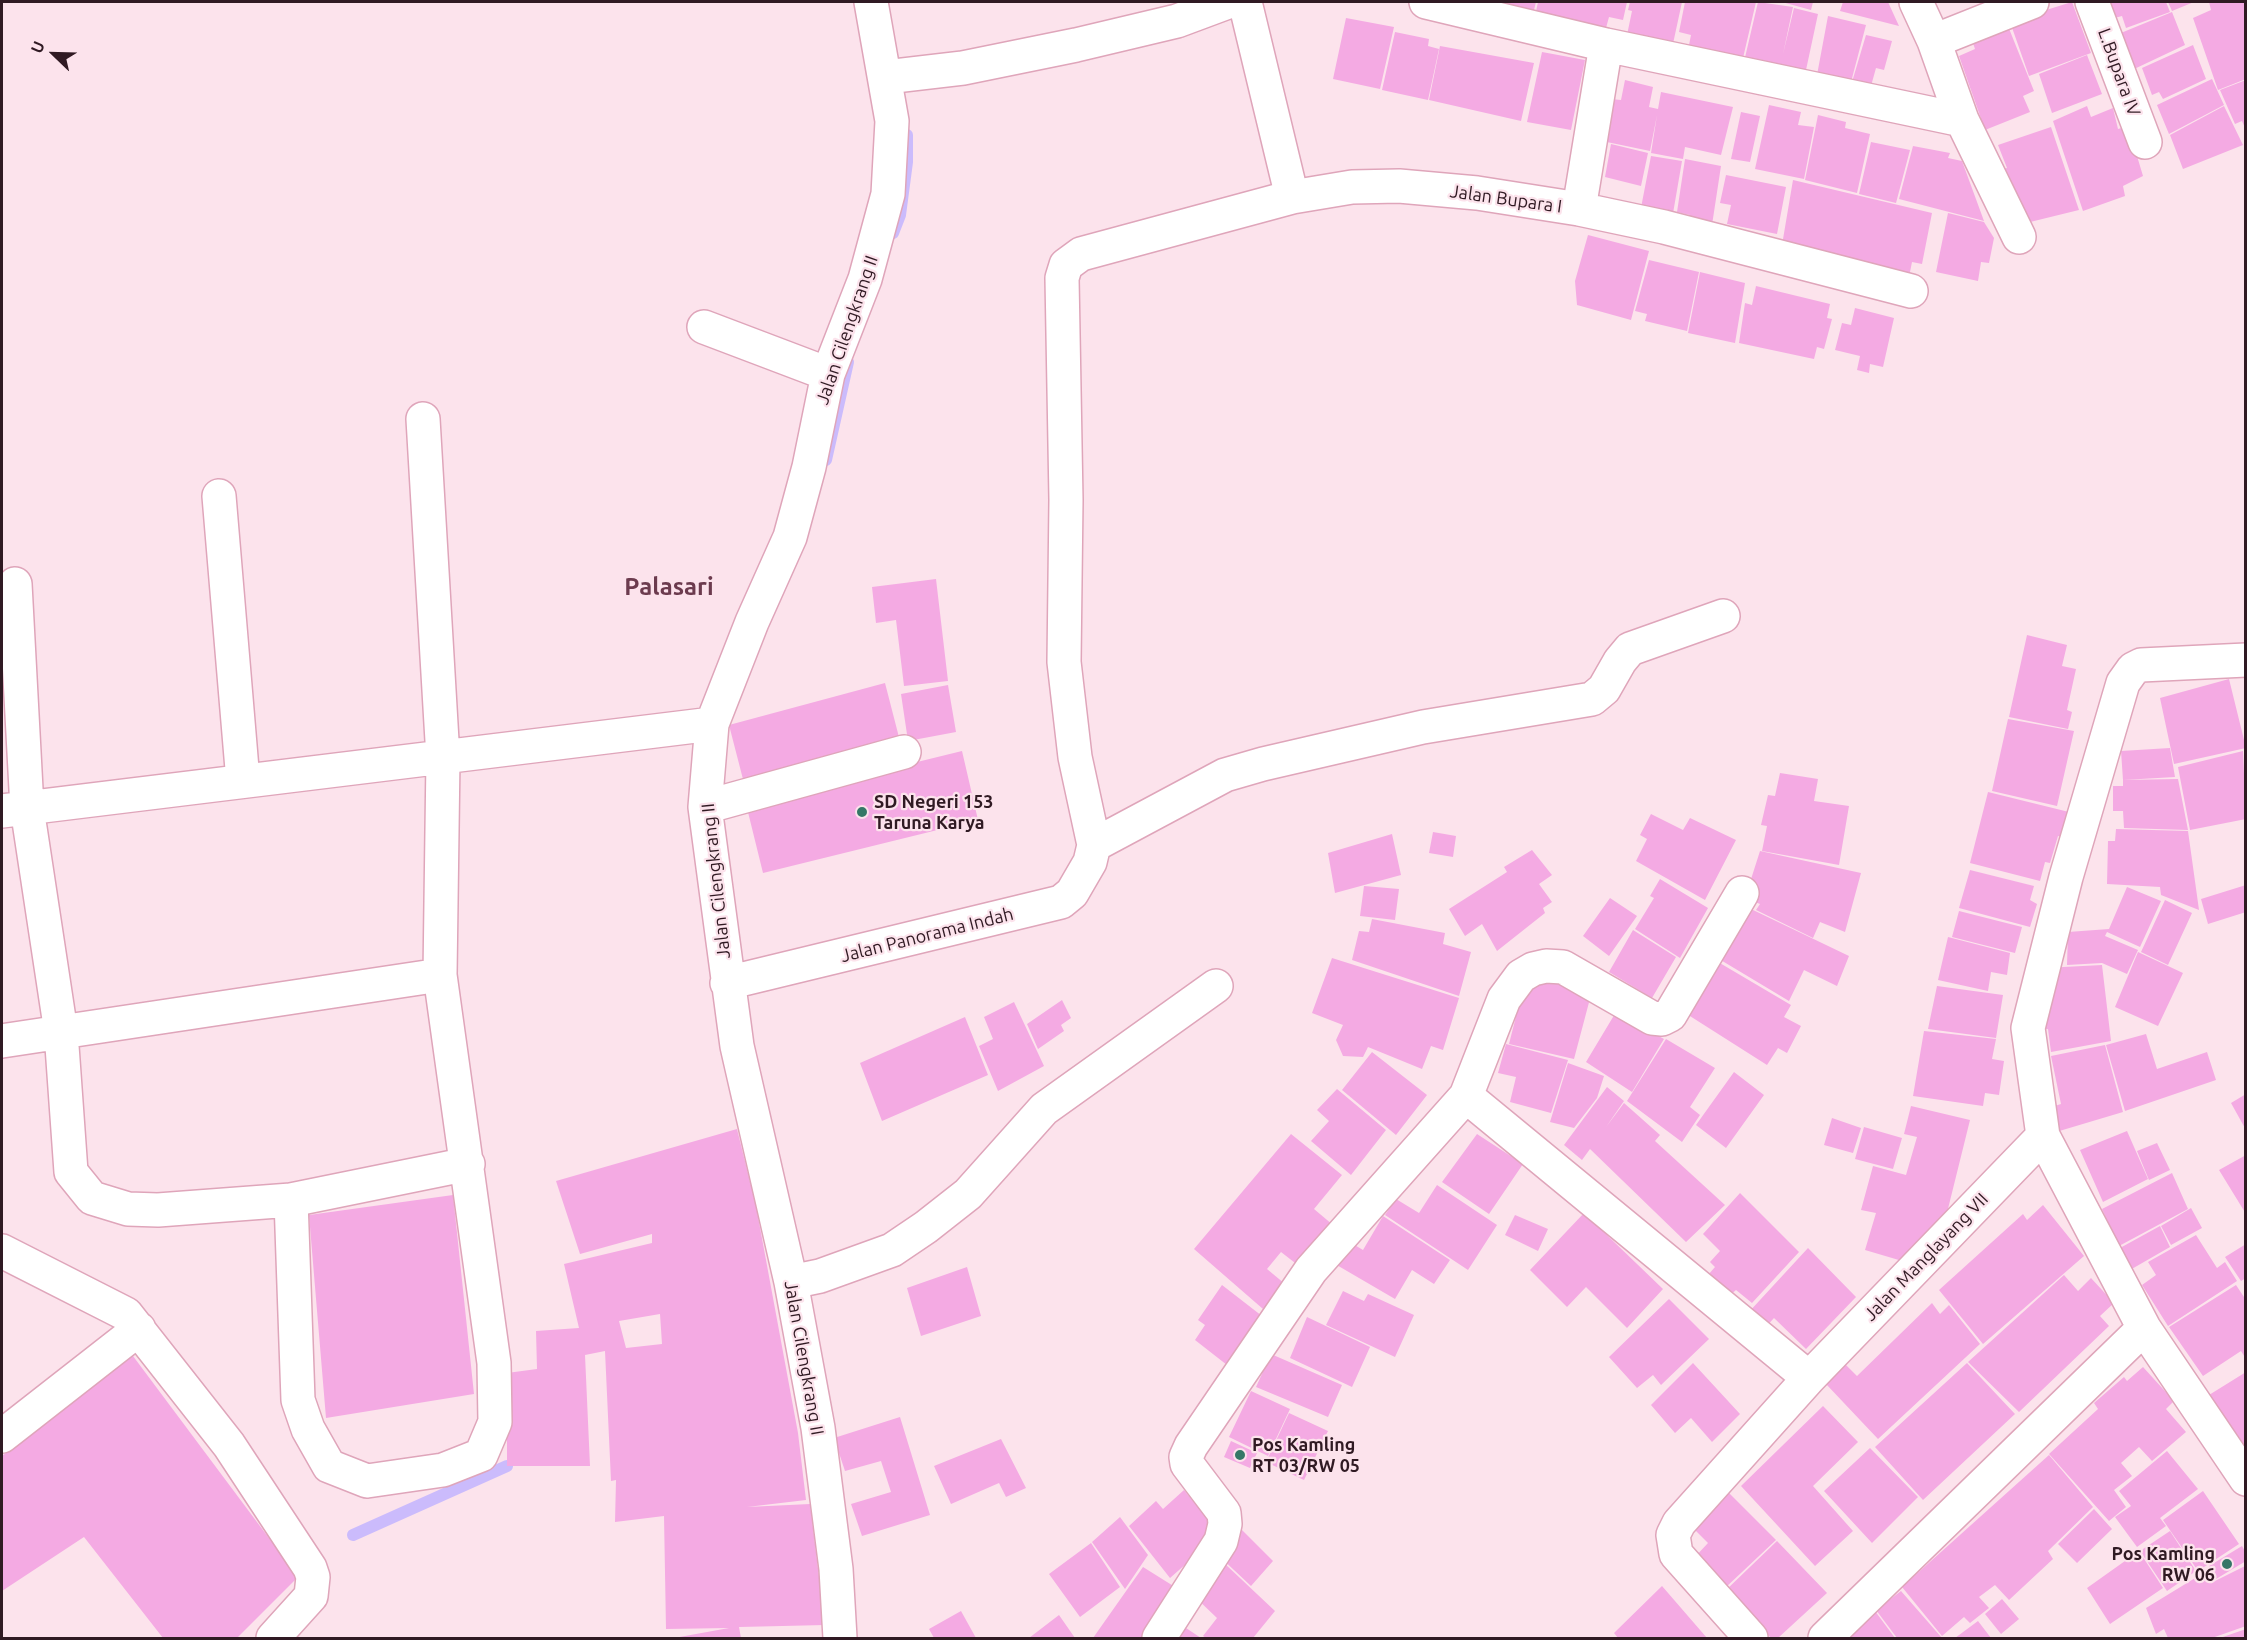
<!DOCTYPE html>
<html>
<head>
<meta charset="utf-8">
<style>
  body { margin:0 }
  #map { position:relative; width:2247px; height:1640px; overflow:hidden; background:#fce3ec; font-family:Ubuntu,sans-serif }
  canvas { display:block }
  .frame { position:absolute; inset:0; border:3px solid #301a23; pointer-events:none }
  .north { position:absolute; left:24px; top:24px; width:60px; height:60px; -webkit-text-stroke:4px #fce3ec; paint-order:stroke; rotate:293deg; font-size:16px; font-weight:700; line-height:24px; text-align:center; color:#301a23 }
  .north::after { content:''; display:block; margin:auto; width:21px; height:27px; background:#301a23; clip-path:polygon(50% 0,100% 100%,50% 72%,0 100%) }
</style>
</head>
<body>
<div id="map">
<canvas width="2247" height="1640"></canvas>
<div class="frame"></div>
<div class="north">U</div>
</div>
<script>
const context = document.querySelector('canvas').getContext('2d');
context.lineJoin = 'round';
function shape(rows) {
  const path = new Path2D();
  for (const r of rows) {
    path.moveTo(r[0], r[1]);
    for (let i = 2; i < r.length; i += 2) path.lineTo(r[i], r[i + 1]);
  }
  return path;
}
function trace(path, color, width, dash) {
  context.strokeStyle = color;
  context.lineWidth = width;
  context.lineCap = dash ? 'butt' : 'round';
  context.setLineDash(dash || []);
  context.stroke(path);
}
function paint(path, color) {
  context.fillStyle = color;
  context.fill(path, 'evenodd');
}
function drawText(font, color, halo, rows, align = 'center') {
  context.font = font + ' Ubuntu,sans-serif';
  context.lineWidth = 4.5;
  context.setLineDash([]);
  context.textBaseline = 'middle';
  context.strokeStyle = halo;
  context.fillStyle = color;
  for (const [text, x, y, turn = 0] of rows) {
    context.save();
    context.translate(x, y);
    context.rotate((+turn || 0) * Math.PI / 180);
    context.textAlign = isNaN(turn) ? turn : align;
    if (halo) context.strokeText(text, 0, 0);
    context.fillText(text, 0, 0);
    context.restore();
  }
}
trace(shape([
  [893,233,900,215,907,162,907,135],
  [826,460,848,362],
  [353,1535,507,1466]
]), '#cbbbfc', 12);
paint(shape([
  [1462,2,1536,2,1531,22],
  [1538,2,1627,2,1623,20,1609,17,1606,28,1535,16],
  [1630,2,1682,2,1671,53,1627,35,1632,11,1628,10],
  [1685,2,1756,2,1743,58,1689,45,1691,35,1679,32],
  [1758,2,1793,7,1783,54,1794,8,1818,14,1806,70,1743,66],
  [1782,2,1813,2,1811,10],
  [1843,2,1888,2,1899,26,1840,11],
  [2072,2,2091,53,2029,76,2009,19,2030,15],
  [2105,2,2166,2,2170,12,2126,28,2122,16,2111,19],
  [2168,2,2194,2,2172,11],
  [2209,2,2246,2,2246,79,2218,90,2193,18,2211,10],
  [2172,12,2185,45,2130,71,2116,35],
  [1828,16,1866,25,1851,82,1817,75],
  [1346,18,1394,27,1380,89,1333,79],
  [2008,26,2034,91,2023,96,2030,112,1985,130,1959,56,1975,49,1972,40],
  [1395,32,1429,39,1428,46,1439,49,1428,100,1382,90],
  [1866,35,1892,41,1884,70,1876,68,1871,86,1852,82],
  [2193,45,2206,79,2163,99,2159,92,2152,95,2142,68],
  [1440,46,1534,63,1521,121,1429,100],
  [1542,52,1585,60,1571,130,1527,122],
  [2087,55,2102,94,2052,113,2039,74],
  [2212,79,2224,105,2169,134,2157,105],
  [1625,80,1653,87,1649,107,1658,109,1661,92,1733,107,1721,155,1685,147,1683,159,1651,153,1657,115,1650,151,1602,141,1611,99,1621,100],
  [2246,80,2246,128,2245,128,2242,121,2235,124,2220,90],
  [1769,105,1801,112,1798,125,1814,127,1804,179,1755,169],
  [2087,106,2091,117,2113,108,2118,129,2128,126,2143,176,2123,186,2125,196,2083,211,2053,121],
  [2224,106,2243,145,2183,169,2170,135],
  [1741,112,1760,116,1750,162,1731,159],
  [1818,115,1846,122,1845,128,1870,134,1857,193,1805,180],
  [2051,127,2079,210,2026,223,1996,171,2007,168,1998,145],
  [1871,142,1910,150,1896,203,1859,194],
  [1611,144,1648,153,1641,186,1605,177],
  [1913,146,1950,153,1948,158,1962,161,1984,221,1899,199],
  [1651,156,1682,161,1671,225,1639,218],
  [1685,159,1721,166,1712,225,1689,222,1690,215,1677,212],
  [1726,175,1786,187,1777,234,1727,224,1731,205,1720,203],
  [1793,180,1932,213,1922,264,1912,262,1909,277,1782,245],
  [1948,213,1984,222,1994,238,1989,263,1981,262,1978,281,1936,272],
  [1588,235,1649,251,1631,320,1577,305,1575,281],
  [1649,260,1699,272,1687,331,1645,321,1647,314,1635,311],
  [1700,272,1745,283,1735,343,1688,333],
  [1756,286,1830,304,1827,318,1832,319,1824,349,1817,347,1814,359,1739,343,1745,303,1752,305],
  [1855,308,1894,318,1883,367,1870,364,1869,373,1857,370,1860,356,1835,350,1842,323,1851,325],
  [936,579,948,681,904,686,896,620,876,623,872,587],
  [2027,635,2067,645,2062,666,2076,669,2067,710,2072,712,2068,729,2009,717],
  [2229,679,2246,748,2174,764,2160,698],
  [885,683,901,745,745,787,729,725],
  [948,685,956,732,908,741,901,694],
  [2008,719,2074,731,2057,806,1992,791],
  [2170,748,2175,777,2123,780,2121,751],
  [962,751,978,820,763,873,746,804],
  [2243,751,2246,819,2190,830,2178,767],
  [1780,773,1818,779,1814,801,1849,806,1839,865,1762,851,1767,826,1761,825,1768,795,1775,796],
  [2178,779,2188,830,2124,828,2123,811,2113,811,2113,786,2123,786,2123,780],
  [1988,792,2069,812,2062,837,2058,836,2050,863,2045,862,2040,881,1970,863],
  [1651,814,1683,830,1690,818,1736,840,1705,900,1636,861,1647,839,1640,835],
  [2116,829,2188,831,2199,910,2161,895,2160,887,2107,884,2108,841,2115,841],
  [1433,832,1456,836,1453,857,1429,853],
  [1392,834,1401,875,1335,893,1328,853],
  [1532,850,1552,875,1539,884,1552,902,1543,908,1545,913,1497,951,1482,924,1465,936,1449,909,1507,872,1504,867],
  [1760,851,1861,873,1845,932,1820,922,1813,938,1756,910,1760,904,1745,898],
  [1970,870,2034,886,2030,900,2037,904,2030,927,1959,908],
  [1660,879,1708,908,1680,958,1635,929,1654,898,1650,896],
  [2246,885,2246,912,2208,924,2201,899],
  [1364,886,1399,889,1395,920,1360,916],
  [2127,887,2161,901,2140,947,2107,932,2105,936,2138,950,2127,974,2102,963,2067,965,2068,932,2109,929],
  [1610,898,1637,916,1609,956,1583,936],
  [2165,900,2192,913,2168,965,2141,952],
  [1751,909,1849,956,1837,986,1804,970,1789,1001,1714,956],
  [1959,911,2022,927,2015,953,1952,937],
  [1372,919,1445,933,1443,944,1471,952,1459,996,1352,960,1359,931,1369,932],
  [1633,930,1676,957,1652,998,1609,972],
  [1948,937,2010,953,2007,975,1991,972,1988,991,1938,980],
  [2138,952,2183,973,2158,1026,2115,1007],
  [1332,958,1459,998,1443,1050,1431,1046,1422,1069,1368,1047,1363,1057,1343,1056,1336,1040,1343,1025,1312,1013],
  [1713,959,1791,1005,1784,1017,1801,1026,1787,1053,1778,1048,1767,1065,1682,1011],
  [2102,965,2111,1041,2051,1052,2048,1029,2038,1030,2044,968],
  [1526,977,1549,983,1550,978,1592,991,1574,1059,1509,1044],
  [1937,986,2003,995,1996,1038,1928,1029],
  [1062,1000,1071,1018,1061,1025,1064,1031,1038,1049,1027,1024],
  [1014,1002,1044,1066,998,1091,979,1046,993,1039,984,1017],
  [1616,1012,1664,1039,1632,1092,1586,1062],
  [965,1017,988,1075,882,1121,860,1063],
  [1924,1031,1996,1039,1992,1059,2004,1061,1999,1095,1985,1093,1983,1106,1913,1096],
  [2146,1034,2157,1069,2207,1052,2216,1080,2125,1111,2106,1045],
  [1666,1039,1715,1068,1690,1107,1700,1115,1682,1142,1627,1101],
  [1506,1044,1568,1060,1551,1113,1510,1102,1516,1077,1498,1073],
  [2105,1045,2123,1112,2056,1132,2048,1108,2061,1104,2051,1056],
  [1372,1052,1427,1095,1396,1135,1342,1090],
  [1568,1063,1604,1076,1597,1098,1574,1128,1550,1122],
  [1734,1072,1764,1095,1726,1148,1696,1125],
  [1607,1087,1624,1101,1606,1127,1624,1103,1660,1135,1655,1141,1725,1205,1686,1242,1590,1149,1582,1160,1564,1145],
  [1337,1089,1386,1130,1351,1175,1311,1141,1329,1121,1317,1110],
  [2246,1094,2246,1130,2231,1103],
  [1911,1106,1970,1120,1943,1229,1932,1226,1925,1246,1909,1263,1865,1250,1876,1213,1861,1210,1873,1166,1906,1175,1917,1137,1904,1134],
  [1832,1118,1861,1128,1853,1153,1824,1145],
  [1864,1127,1902,1138,1893,1169,1855,1159],
  [737,1129,756,1206,798,1433,806,1500,747,1507,810,1504,825,1625,739,1627,741,1638,674,1638,729,1628,666,1629,664,1516,615,1522,616,1480,611,1481,605,1351,585,1355,590,1466,507,1466,507,1373,537,1369,536,1331,579,1328,564,1264,652,1243,652,1234,580,1254,556,1181],
  [660,1314,662,1344,626,1348,619,1321],
  [2127,1131,2148,1179,2103,1202,2080,1150],
  [1291,1134,1342,1175,1314,1209,1333,1225,1299,1266,1281,1252,1267,1269,1285,1284,1263,1309,1194,1249],
  [1477,1134,1523,1164,1489,1214,1442,1182],
  [2157,1143,2170,1170,2149,1180,2137,1151],
  [2246,1155,2246,1214,2219,1170],
  [2172,1173,2188,1209,2119,1246,2102,1209],
  [1437,1185,1497,1225,1468,1270,1385,1215,1396,1199,1419,1213],
  [1740,1193,1799,1252,1752,1303,1736,1290,1729,1296,1708,1275,1715,1267,1710,1262,1720,1251,1703,1234],
  [453,1195,474,1394,326,1418,309,1215],
  [2043,1205,2084,1256,1983,1344,1939,1290,2023,1214,2027,1220],
  [2191,1208,2202,1228,2171,1245,2161,1226],
  [1584,1213,1663,1289,1627,1328,1586,1287,1567,1307,1530,1270],
  [1515,1215,1548,1229,1538,1251,1505,1235],
  [1383,1216,1450,1260,1434,1284,1412,1270,1395,1299,1335,1264,1348,1241,1363,1250],
  [2160,1226,2170,1247,2130,1270,2120,1248],
  [2196,1235,2217,1268,2225,1262,2237,1281,2168,1326,2142,1285,2156,1275,2148,1262],
  [2246,1244,2246,1278,2241,1281,2225,1257],
  [1808,1248,1856,1297,1806,1349,1774,1318,1764,1329,1748,1313],
  [967,1267,981,1316,921,1336,907,1288],
  [2064,1275,2078,1291,2091,1278,2114,1303,2100,1316,2109,1326,2019,1412,1968,1362],
  [1222,1285,1262,1316,1227,1365,1195,1340,1205,1325,1198,1320],
  [2236,1285,2246,1300,2246,1359,2241,1351,2203,1376,2169,1327],
  [1343,1291,1364,1301,1368,1294,1414,1315,1395,1357,1326,1325],
  [1669,1299,1709,1339,1661,1385,1653,1375,1637,1388,1609,1357],
  [1932,1303,1940,1314,1949,1305,1980,1344,1878,1439,1826,1384,1845,1364,1857,1376],
  [1307,1317,1370,1347,1352,1387,1290,1358],
  [1271,1354,1342,1385,1328,1417,1256,1387],
  [133,1356,298,1577,237,1638,163,1638,84,1537,2,1591,2,1456],
  [1693,1363,1740,1414,1712,1442,1691,1418,1675,1433,1651,1405],
  [1967,1363,2015,1414,1923,1500,1875,1447],
  [2143,1367,2174,1401,2166,1409,2186,1432,2152,1461,2139,1447,2121,1463,2132,1476,2114,1490,2126,1507,2109,1521,2049,1454,2098,1409,2094,1403,2124,1377,2127,1381],
  [2246,1372,2246,1447,2209,1395],
  [1251,1391,1290,1409,1268,1456,1229,1437],
  [1823,1406,1858,1442,1813,1486,1853,1531,1815,1566,1741,1486],
  [1289,1413,1328,1431,1304,1480,1266,1462],
  [900,1417,930,1515,862,1536,851,1504,891,1492,881,1461,845,1471,834,1438],
  [1001,1439,1026,1488,1006,1497,999,1483,951,1504,934,1466],
  [1231,1441,1257,1453,1250,1468,1224,1457],
  [1870,1448,1918,1497,1872,1543,1824,1491],
  [2167,1451,2198,1489,2160,1518,2166,1526,2137,1547,2115,1517,2131,1506,2119,1491],
  [2049,1455,2093,1507,2048,1551,2053,1559,2009,1600,1995,1585,1979,1597,1989,1608,1970,1623,1964,1617,1942,1636,1902,1587],
  [1724,1488,1776,1540,1724,1589,1694,1558,1708,1543,1689,1524],
  [1184,1490,1220,1534,1170,1578,1129,1526,1156,1501,1163,1509],
  [2203,1491,2239,1544,2198,1571,2163,1520],
  [2094,1509,2112,1529,2077,1563,2058,1544],
  [1120,1517,1148,1555,1125,1589,1092,1542],
  [1241,1529,1273,1561,1251,1586,1218,1555],
  [2170,1531,2196,1571,2167,1591,2140,1551],
  [1777,1541,1827,1593,1778,1638,1771,1638,1725,1591],
  [1091,1543,1120,1587,1080,1617,1049,1574],
  [2242,1546,2246,1553,2246,1561,2216,1579,2209,1566],
  [2139,1551,2163,1588,2110,1624,2087,1588],
  [1223,1562,1275,1611,1253,1638,1206,1638,1203,1636,1217,1618,1194,1596],
  [2245,1566,2246,1626,2212,1638,2168,1638,2164,1629,2156,1634,2146,1608,2205,1572,2213,1582],
  [1143,1567,1183,1592,1154,1638,1093,1638],
  [1662,1586,1707,1638,1618,1638,1614,1633],
  [1901,1591,1942,1638,1897,1638,1876,1610],
  [2002,1599,2019,1619,2001,1634,1985,1614],
  [961,1611,976,1638,934,1638,929,1629],
  [1875,1611,1895,1638,1850,1638,1847,1634],
  [1059,1615,1075,1638,1029,1638],
  [1978,1621,1991,1638,1955,1638],
  [1177,1622,1201,1638,1167,1638],
  [2246,1629,2246,1638,2220,1638]
]), '#f4aae3');
const minor = shape([
  [1245,2,1292,197,1352,187,1399,186,1477,193,1579,209,1664,227,1911,291],
  [1426,2,1606,45,1962,120,1934,41,1916,2],
  [2092,2,2145,142],
  [1934,41,2032,2],
  [886,77,963,68,1076,45,1177,21,1228,2],
  [1962,120,2019,237],
  [1579,209,1606,45],
  [704,327,828,374],
  [219,496,243,781],
  [15,584,27,808,61,1032,71,1172,92,1198,128,1209,158,1210,291,1200,468,1164],
  [2246,660,2141,665,2133,669,2123,683,2066,877,2028,1028,2043,1136,2144,1328,2246,1479],
  [705,807,904,752],
  [2,811,712,724],
  [1094,845,1225,775,1263,764,1423,727,1592,699,1604,689,1620,661,1630,649,1723,616],
  [727,983,1061,902,1072,893,1090,862,1094,845,1075,757,1064,662,1066,500,1062,278,1066,265,1081,254,1292,197],
  [2,1041,440,975],
  [1466,1096,1809,1378],
  [291,1200,298,1400,308,1429,329,1466,367,1481,443,1470,481,1455,495,1422,494,1363,440,975,443,758,423,419],
  [2,1251,126,1314,229,1445,310,1568,313,1577,311,1596,273,1638],
  [791,1282,820,1276,892,1250,926,1227,968,1194,1044,1109,1216,986],
  [2,1436,139,1329],
  [840,1638,836,1569,818,1428,791,1282,737,1046,705,807,712,724,752,622,790,537,809,467,828,374,865,279,888,194,892,121,871,2],
  [1159,1638,1221,1541,1225,1524,1224,1513,1187,1464,1186,1457,1191,1446,1311,1270,1466,1096,1504,999,1521,976,1533,969,1546,966,1563,967,1652,1018,1662,1019,1670,1015,1742,893],
  [1751,1638,1676,1554,1673,1535,1679,1523,1809,1378,2043,1136],
  [1825,1638,2144,1328]
]);
trace(minor, '#dfa5ba', 36);
trace(minor, '#fff', 33);
for (const [x, y, r, color] of [
  [862,812,6,"#357767"],
  [1240,1455,6,"#357767"],
  [2227,1564,6,"#357767"]
]) {
  const dot = new Path2D();
  dot.arc(x, y, r, 0, 2 * Math.PI);
  context.fillStyle = color;
  context.fill(dot);
  trace(dot, '#fce3ec', 2);
}
drawText('18px', '#301a23', '#fce3ec', [
  ["L.Bupara IV",2119,72,70],
  ["Jalan Bupara I",1506,199,8],
  ["Jalan Cilengkrang II",847,330,-71],
  ["Jalan Cilengkrang II",716,881,-96],
  ["Jalan Panorama Indah",927,935,-14],
  ["Jalan Manglayang VII",1926,1257,-46],
  ["Jalan Cilengkrang II",804,1358,80]
]);
drawText('bold 18px', '#301a23', '#fce3ec', [
  ["SD Negeri 153",874,802],
  ["Taruna Karya",874,823],
  ["Pos Kamling",1252,1445],
  ["RT 03/RW 05",1252,1466],
  ["Pos Kamling",2215,1554,"right"],
  ["RW 06",2215,1575,"right"]
], 'left');
drawText('bold 24px', '#6c3b4e', '#fce3ec', [
  ["Palasari",669,587]
]);
</script>
</body>
</html>
